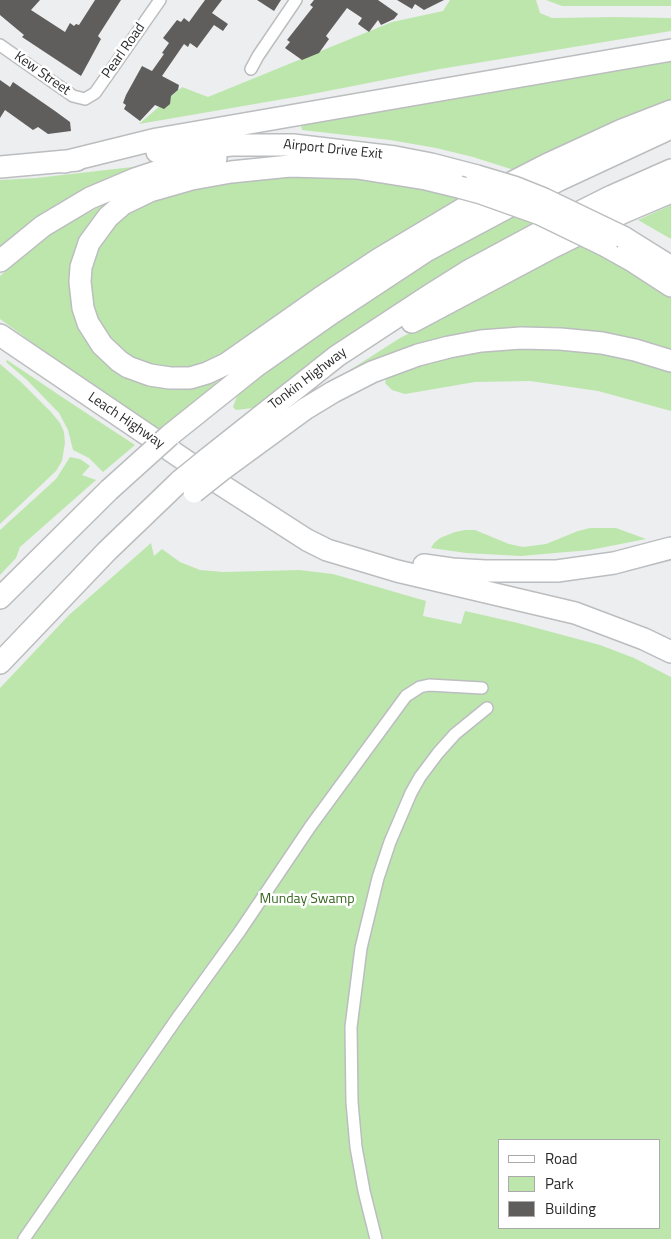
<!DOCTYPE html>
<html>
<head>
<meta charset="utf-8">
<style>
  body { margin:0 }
  #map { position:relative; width:671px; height:1239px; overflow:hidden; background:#eceef0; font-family:"Titillium Web",sans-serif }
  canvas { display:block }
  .legend { position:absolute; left:498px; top:1139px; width:162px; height:90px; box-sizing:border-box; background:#fff; border:1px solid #aaa; margin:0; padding:6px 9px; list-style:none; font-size:15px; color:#2a2a2b }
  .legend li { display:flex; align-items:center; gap:10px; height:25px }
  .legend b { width:25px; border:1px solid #aaa }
</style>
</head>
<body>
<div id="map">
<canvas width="671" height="1239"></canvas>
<ul class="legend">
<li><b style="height:6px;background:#fff"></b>Road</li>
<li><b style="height:14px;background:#bde6ad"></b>Park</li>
<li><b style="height:14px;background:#5f5e5c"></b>Building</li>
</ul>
</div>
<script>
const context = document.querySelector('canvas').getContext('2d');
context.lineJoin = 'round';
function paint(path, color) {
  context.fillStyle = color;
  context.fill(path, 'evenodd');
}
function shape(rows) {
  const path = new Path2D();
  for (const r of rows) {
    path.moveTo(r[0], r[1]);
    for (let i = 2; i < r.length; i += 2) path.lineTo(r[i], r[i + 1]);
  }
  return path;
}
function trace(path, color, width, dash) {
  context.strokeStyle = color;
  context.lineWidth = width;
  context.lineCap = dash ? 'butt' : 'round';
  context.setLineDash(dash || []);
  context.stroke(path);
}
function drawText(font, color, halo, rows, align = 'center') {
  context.font = font + ' "Titillium Web",sans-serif';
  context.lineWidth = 5;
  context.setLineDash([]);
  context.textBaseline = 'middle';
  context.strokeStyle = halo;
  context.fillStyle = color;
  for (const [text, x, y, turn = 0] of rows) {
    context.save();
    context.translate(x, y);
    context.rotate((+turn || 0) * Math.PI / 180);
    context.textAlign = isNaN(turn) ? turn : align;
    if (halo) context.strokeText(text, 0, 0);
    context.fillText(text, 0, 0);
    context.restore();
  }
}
paint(shape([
  [450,0,536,0,540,13,552,18,615,17,671,18,671,31,440,69,307,95,139,124,182,87,208,97,392,22,443,11],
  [546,0,671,0,671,6,562,6],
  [671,60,671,100,630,117,517,171,473,157,436,148,390,140,302,130,300,122],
  [150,165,0,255,0,180,36,178],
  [289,176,329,176,370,180,447,192,467,198,239,346,193,371,132,362,96,327,85,277,106,227,120,217,143,204,168,195,210,185,247,180],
  [114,199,70,279,73,310,78,325,85,339,95,352,123,375,148,386,177,389,193,387,215,378,217,383,156,433,0,319,0,276,19,258,45,236],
  [671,205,671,239,638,220],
  [512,212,541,223,353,336,305,367,253,408,236,410,233,407,239,391,388,285],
  [579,241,595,249,671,297,671,355,551,331,328,384,400,338,460,307],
  [525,346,598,351,648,364,671,373,671,411,598,391,530,381,475,382,405,394,392,390,385,383,388,373,453,354],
  [7,360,71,403,135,445,103,472,89,458,73,450,68,430,59,413,27,380,6,362],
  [0,364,21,382,51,412,60,423,64,432,65,443,62,461,56,471,0,524],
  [70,457,80,459,90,466,82,475,96,480,20,547,16,558,0,575,0,530,56,479],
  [590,528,616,528,646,539,590,550,521,556,466,553,431,548,434,543,440,538,455,532,465,530,475,530,509,544,523,547,546,544,578,531],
  [151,543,154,556,162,549,180,562,200,570,223,572,299,570,333,574,426,601,423,616,461,624,465,611,518,623,600,645,634,658,671,677,671,1239,0,1239,0,688,69,615],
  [500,1140,660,1140,660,1228,500,1228]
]), '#bde6ad');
paint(shape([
  [0,0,40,0,31,10,65,32,70,23,74,26,76,24,79,25,95,0,121,0,98,36,101,39,81,76,22,37,24,35,0,15],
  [205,0,222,0,212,13,228,24,223,31,214,25,197,48,190,43,188,47,184,44,162,76,179,85,178,90,171,96,170,104,164,109,155,105,140,121,124,109,126,105,123,103,126,95,142,66,152,71,164,54,162,53,169,43,163,38,177,20,181,22,184,18,189,22],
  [257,0,281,0,274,11],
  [314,0,378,0,398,14,394,19,381,25,378,20,369,32,358,24,362,18,347,8,326,36,329,39,319,53,302,60,285,48,290,42,287,40,313,7,310,5],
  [397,0,444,0,424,10,415,4,412,9],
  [0,80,10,87,13,82,55,111,70,122,71,131,48,134,38,127,33,130,5,110,0,118]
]), '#5f5e5c');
const minor = shape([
  [0,45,73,96,85,99,95,93,160,0],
  [251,69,258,56,296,0],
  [24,1239,178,1017,240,931,310,827,406,696,420,687,429,685,482,688],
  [376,1239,364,1191,356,1147,352,1102,351,1027,361,948,378,878,390,842,411,793,420,777,438,753,455,734,487,708]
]);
const motorway = shape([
  [157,152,232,145,293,145,395,157,431,164,477,176],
  [64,162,157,139,671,50],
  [0,167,77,160],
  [459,187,426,179,357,168,290,166,231,172,192,179,150,191,123,204,108,217,89,243,81,267,80,282,83,308,88,323,102,345,119,361,128,367,150,375,170,378,190,378,207,373,226,364,320,298,379,259,476,201,546,165,622,130,671,111],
  [623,237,671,267],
  [606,246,631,260,671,286],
  [0,261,43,226,90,198,135,179,165,169,216,158],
  [412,322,555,246,624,212,671,192],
  [0,335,220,484,307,540,327,550,397,571,575,613,644,639,671,652],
  [170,435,255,367,332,313,426,251,559,180,671,128],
  [207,459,337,356,430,295,470,270,548,228,612,196,671,170],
  [223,469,305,409,333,392,372,372,418,355,449,347,481,341,521,338,560,339,602,343,635,350,671,361],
  [424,565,452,569,485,571,557,571,614,563,671,548],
  [0,598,109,490],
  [0,663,107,551,180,481]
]);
trace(minor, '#bbbdbf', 14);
trace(motorway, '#bbbdbf', 24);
trace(minor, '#fff', 11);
trace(motorway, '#fff', 21);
const motorwayBridge = shape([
  [477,176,514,187,544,199,623,237],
  [459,187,481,193,540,214,606,246],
  [180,481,207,459],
  [109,490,170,435],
  [194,492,223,469]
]);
trace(motorwayBridge, '#bbbdbf', 24, []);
trace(motorwayBridge, '#fff', 21);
drawText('14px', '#2a2a2b', '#fff', [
  ["Pearl Road",124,51,-55],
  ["Kew Street",42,74,35],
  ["Airport Drive Exit",333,150,6],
  ["Tonkin Highway",308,379,-37],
  ["Leach Highway",126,421,34]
]);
drawText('14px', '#37661f', '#fff', [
  ["Munday Swamp",307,900]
]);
</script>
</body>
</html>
